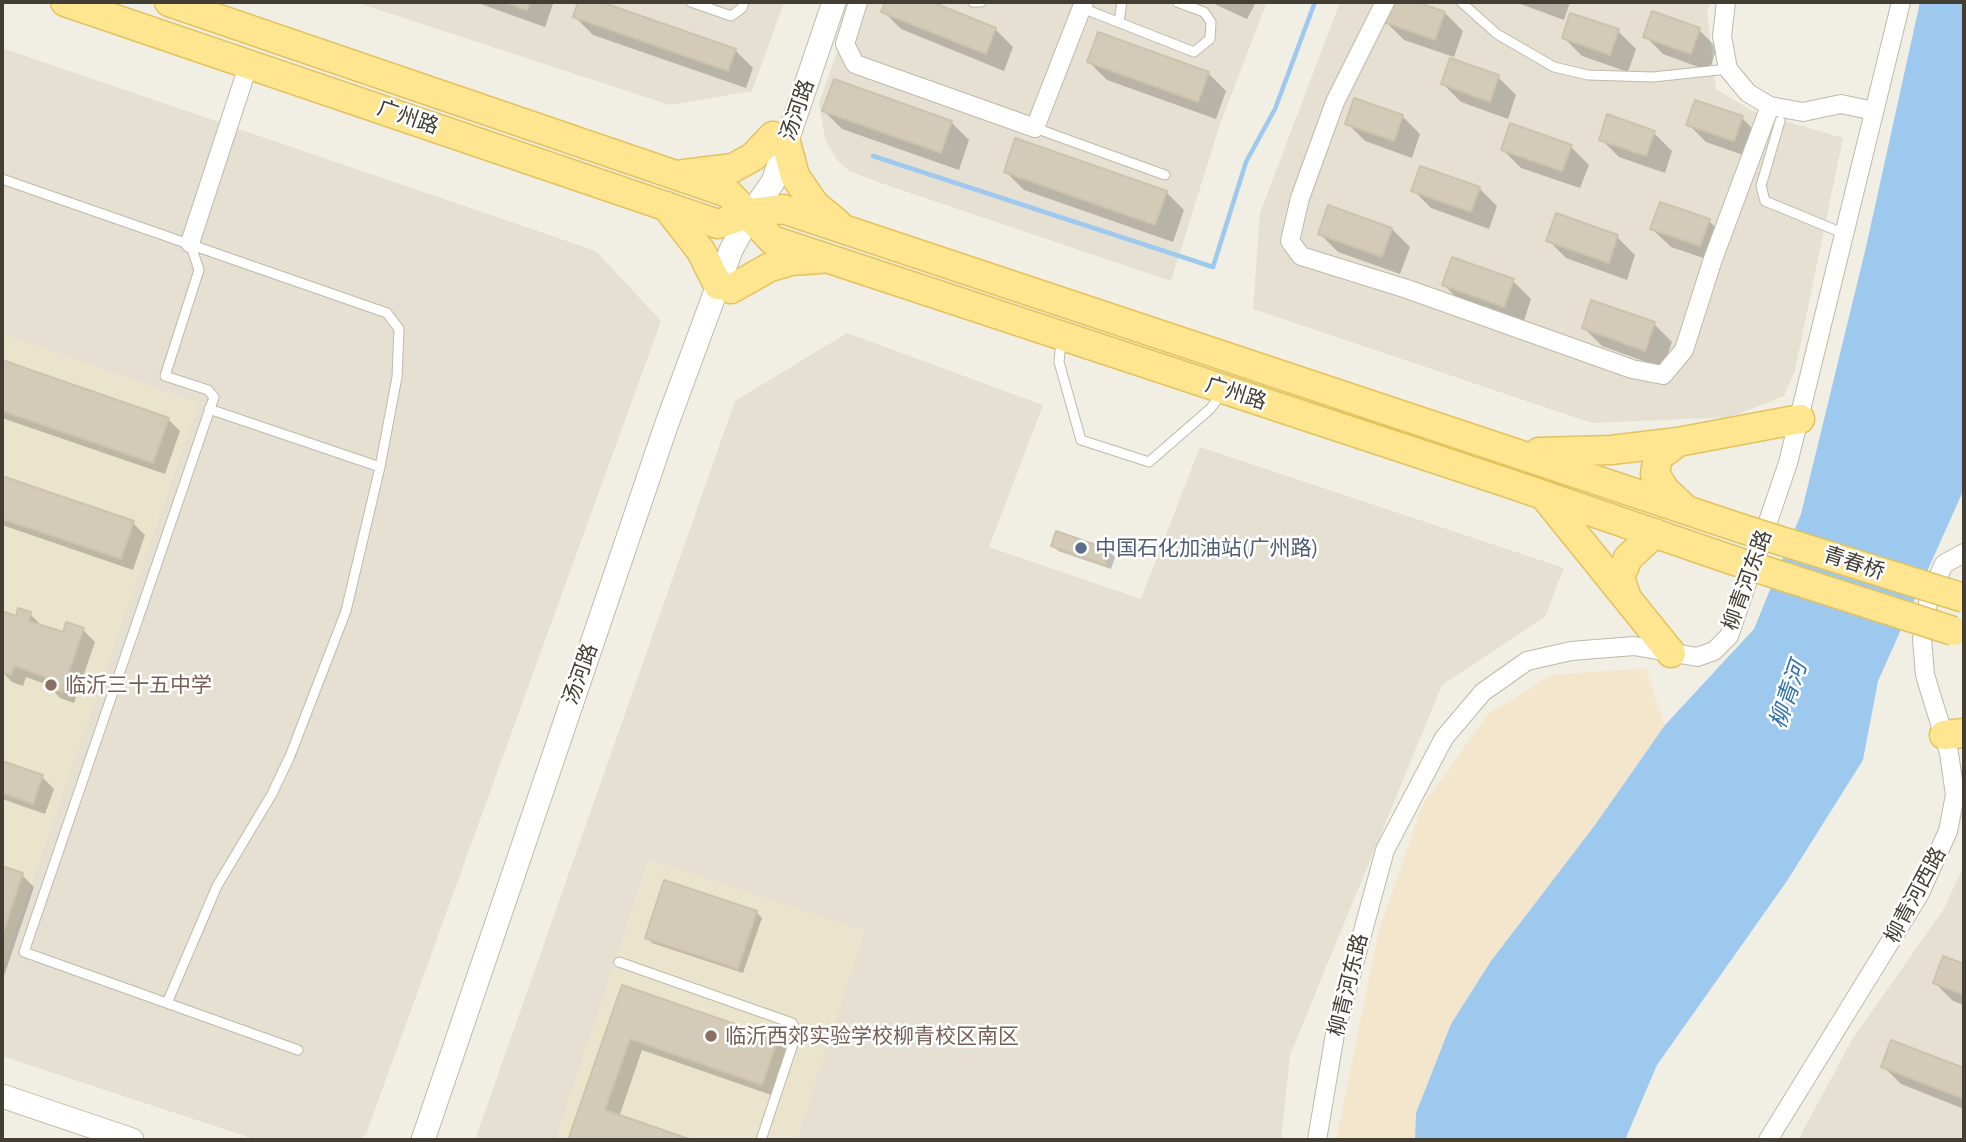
<!DOCTYPE html>
<html>
<head>
<meta charset="utf-8">
<style>
  body { margin:0 }
  #map { position:relative; width:1966px; height:1142px; overflow:hidden; background:#f1eee3; font-family:Ubuntu,sans-serif }
  canvas { display:block }
  .frame { position:absolute; inset:0; border:4px solid #433e33; pointer-events:none }
</style>
</head>
<body>
<div id="map">
<canvas width="1966" height="1142"></canvas>
<div class="frame"></div>
</div>
<script>
const context = document.querySelector('canvas').getContext('2d');
context.lineJoin = 'round';
function paint(path, color) {
  context.fillStyle = color;
  context.fill(path, 'evenodd');
}
function shape(rows) {
  const path = new Path2D();
  for (const r of rows) {
    path.moveTo(r[0], r[1]);
    for (let i = 2; i < r.length; i += 2) path.lineTo(r[i], r[i + 1]);
  }
  return path;
}
function trace(path, color, width, dash) {
  context.strokeStyle = color;
  context.lineWidth = width;
  context.lineCap = dash ? 'butt' : 'round';
  context.setLineDash(dash || []);
  context.stroke(path);
}
function drawText(font, color, halo, rows, align = 'center') {
  context.font = font + ' Ubuntu,"Noto Sans SC",sans-serif';
  context.lineWidth = 5;
  context.setLineDash([]);
  context.textBaseline = 'middle';
  context.strokeStyle = halo;
  context.fillStyle = color;
  for (const [text, x, y, turn = 0] of rows) {
    context.save();
    context.translate(x, y);
    context.rotate((+turn || 0) * Math.PI / 180);
    context.textAlign = isNaN(turn) ? turn : align;
    if (halo) context.strokeText(text, 0, 0);
    context.fillText(text, 0, 0);
    context.restore();
  }
}
paint(shape([
  [364,2,784,2,752,91,670,105,364,5],
  [855,2,1267,2,1220,124,1171,281,878,182,849,171,836,159,825,139,819,103],
  [1340,2,1712,2,1707,11,1716,89,1754,112,1843,138,1795,370,1784,396,1730,417,1592,423,1253,309,1260,213],
  [2,48,596,251,661,321,366,1134,358,1140,257,1140,2,1056,2,967,198,403,2,334],
  [847,333,1043,405,989,547,1141,599,1200,447,1564,568,1545,617,1442,685,1290,1055,1281,1140,796,1140,864,931,649,861,556,1140,475,1140,735,401],
  [1964,865,1964,1140,1798,1140,1853,1038,1944,909]
]), '#e5e0d1');
paint(shape([
  [1646,668,1665,725,1595,825,1491,961,1451,1024,1416,1113,1415,1140,1336,1140,1378,934,1422,806,1488,714,1551,675]
]), '#f4e6cd');
paint(shape([
  [2,334,199,403,2,967],
  [650,860,864,931,796,1140,556,1140]
]), '#ebe4cc');
paint(shape([
  [1920,2,1964,2,1964,489,1878,681,1863,760,1787,881,1657,1065,1625,1140,1415,1140,1416,1113,1451,1024,1491,961,1595,825,1665,725,1754,629,1801,514,1866,247]
]), '#9ec9ef');
paint(shape([
  [475,2,551,2,553,4,545,27],
  [580,2,595,2,735,50,753,68,746,88,593,35,575,17],
  [887,2,927,2,995,29,1013,47,1004,71,901,29,883,11],
  [1210,2,1256,2,1247,19],
  [1393,2,1411,2,1445,13,1463,31,1454,57,1404,40,1386,22],
  [1515,2,1570,2,1564,20],
  [1699,30,1717,48,1709,71,1663,54,1645,36],
  [1618,31,1636,49,1628,72,1582,56,1564,38],
  [1089,62,1208,73,1226,91,1216,119,1107,80],
  [1498,77,1516,95,1508,119,1461,102,1443,84],
  [824,111,951,122,969,140,959,170,842,129],
  [1402,116,1420,134,1412,158,1365,141,1347,123],
  [1742,118,1760,136,1752,158,1706,142,1688,124],
  [1654,133,1672,151,1665,173,1619,157,1601,139],
  [1571,147,1589,165,1580,188,1521,168,1503,150],
  [1006,172,1166,192,1184,210,1173,242,1024,190],
  [1479,188,1497,206,1489,229,1431,208,1413,190],
  [1709,221,1727,239,1718,263,1671,247,1652,229],
  [1392,229,1410,247,1400,274,1338,252,1320,234],
  [1617,237,1635,255,1627,280,1566,258,1548,240],
  [1513,281,1531,299,1523,324,1462,303,1444,285],
  [1654,324,1672,342,1663,368,1602,346,1584,328],
  [2,362,168,419,180,431,165,474,2,418],
  [2,478,133,523,145,535,133,570,2,525],
  [1053,545,1109,551,1115,557,1111,569,1058,551],
  [2,613,17,618,30,614,42,626,64,634,83,630,95,642,74,703,60,698,48,685,26,677,23,686,12,682,2,672],
  [2,763,42,777,54,789,45,814,2,799],
  [2,868,22,875,34,887,2,982],
  [665,882,757,913,762,918,743,973,652,943,647,937],
  [1944,958,1964,966,1964,1005,1953,1001,1935,983],
  [623,987,777,1040,789,1052,774,1096,642,1050,619,1117,686,1140,570,1140],
  [1892,1043,1964,1070,1964,1109,1901,1084,1883,1066]
]), '#0003');
trace(shape([
  [873,156,1213,267,1246,162,1275,109,1315,2]
]), '#9ec9ef', 4.5);
const building = shape([
  [505,2,530,2,527,10,505,2],
  [578,2,601,2,736,49,728,71,573,17,578,2],
  [885,2,932,2,996,28,986,54,881,12,885,2],
  [1391,2,1417,2,1445,12,1435,40,1384,22,1391,2],
  [1652,11,1700,28,1691,54,1643,37,1652,11],
  [1570,13,1619,29,1610,55,1562,38,1570,13],
  [1098,32,1209,72,1198,102,1087,62,1098,32],
  [1450,58,1499,75,1490,102,1441,84,1450,58],
  [834,79,952,121,941,153,822,111,834,79],
  [1354,98,1403,115,1394,141,1345,124,1354,98],
  [1695,100,1743,116,1734,141,1686,125,1695,100],
  [1607,114,1655,131,1646,156,1599,140,1607,114],
  [1510,123,1572,145,1562,171,1501,150,1510,123],
  [1015,138,1167,191,1155,225,1004,172,1015,138],
  [1420,166,1480,187,1471,212,1411,191,1420,166],
  [1660,202,1710,219,1700,246,1650,229,1660,202],
  [1328,205,1392,228,1382,257,1318,234,1328,205],
  [1556,213,1618,235,1609,263,1546,241,1556,213],
  [1452,257,1514,279,1504,307,1442,285,1452,257],
  [1591,300,1655,322,1645,351,1582,328,1591,300],
  [2,360,169,418,153,463,2,411,2,360],
  [2,476,134,521,121,559,2,519,2,476],
  [1056,531,1110,550,1105,565,1051,546,1056,531],
  [18,608,31,612,29,621,63,632,66,622,84,628,62,692,46,686,48,678,14,666,11,675,2,672,2,611,16,616,18,608],
  [2,761,43,775,33,804,2,793,2,761],
  [2,866,23,873,2,936,2,866],
  [664,880,757,911,738,969,645,938,664,880],
  [1943,956,1964,964,1964,995,1933,983,1943,956],
  [622,985,778,1039,762,1085,630,1039,605,1110,692,1140,568,1140,622,985],
  [1891,1040,1964,1068,1964,1099,1881,1067,1891,1040]
]);
paint(building, '#d3cab8');
trace(building, '#cdc2ac', 2);
const service = shape([
  [691,2,731,16,742,8,744,2],
  [973,2,981,2],
  [1461,2,1497,34,1554,67,1588,75,1653,77,1728,69],
  [1082,8,1194,52,1210,39,1211,22,1204,12,1177,2],
  [1119,22,1122,2],
  [1780,121,1761,186,1765,201,1845,234],
  [1035,128,1165,175],
  [2,179,387,313,399,329,397,377,380,467,346,611,290,756,272,794,217,886,167,1003],
  [190,243,199,270,165,376,208,390,214,397,24,952,298,1050],
  [1061,341,1059,362,1081,440,1149,462,1210,409,1223,392],
  [209,409,380,467],
  [619,962,792,1023,797,1032,761,1140]
]);
const minor = shape([
  [858,2,845,44,855,64,1035,128,1084,2],
  [1385,2,1335,102,1300,198,1290,241,1301,256,1407,289,1632,369,1663,375,1684,350,1713,259,1770,106,1803,112,1841,104,1874,111],
  [1726,2,1722,36,1728,69,1748,93,1770,106],
  [190,243,249,63],
  [1317,1140,1335,1034,1385,850,1444,738,1483,692,1527,661,1571,651,1634,646,1697,657,1714,651,1729,636,1788,463,1901,2],
  [1768,1140,1919,895,1948,831,1955,795,1949,753,1925,675,1922,639,1929,597,1944,564,1964,553]
]);
const tertiary = shape([
  [2,1096,132,1140],
  [423,1140,666,426,731,250,751,213,773,182,834,2]
]);
const primary = shape([
  [65,2,718,224,751,213,783,209,1743,529],
  [169,2,728,193,772,240,1511,484,1732,560],
  [786,142,795,176,815,205,837,223],
  [684,174,733,168,753,157,773,136],
  [666,206,701,251,718,285],
  [731,289,770,267,791,261,820,259],
  [1678,442,1658,457,1655,474,1665,490,1682,506],
  [1539,452,1611,450,1678,442,1800,419],
  [1545,497,1671,653],
  [1626,595,1620,578,1628,558,1655,533],
  [1944,735,1964,733]
]);
trace(service, '#bfb9a8', 11);
trace(minor, '#bfb9a8', 20);
trace(tertiary, '#bfb9a8', 25);
trace(primary, '#e2c35f', 31);
trace(service, '#fff', 9);
trace(minor, '#fff', 18);
trace(tertiary, '#fff', 23);
trace(primary, '#fee58f', 28);
const primaryBridge = shape([
  [1743,529,1964,598],
  [1732,560,1953,631]
]);
trace(primaryBridge, '#e2c35f', 31, []);
trace(primaryBridge, '#fee58f', 28);
for (const [x, y, r, color] of [
  [1081,548,7,"#5c6f8a"],
  [51,685,7,"#8d6e63"],
  [711,1036,7,"#8d6e63"]
]) {
  const dot = new Path2D();
  dot.arc(x, y, r, 0, 2 * Math.PI);
  context.fillStyle = color;
  context.fill(dot);
  trace(dot, '#fff', 2.5);
}
drawText('21px', '#433e33', '#fff', [
  ["汤河路",797,110,-71],
  ["广州路",408,117,19],
  ["广州路",1236,393,18],
  ["青春桥",1854,563,18],
  ["柳青河东路",1747,580,-70],
  ["汤河路",580,674,-70],
  ["柳青河西路",1915,895,-62],
  ["柳青河东路",1348,985,-76]
]);
drawText('21px', '#4e5e75', '#fff', [
  ["中国石化加油站(广州路)",1095,548]
], 'left');
drawText('21px', '#785e54', '#fff', [
  ["临沂三十五中学",65,685],
  ["临沂西郊实验学校柳青校区南区",725,1036]
], 'left');
drawText('italic 23px', '#2e70ad', '#fff', [
  ["柳青河",1788,695,-71]
]);
</script>
</body>
</html>
